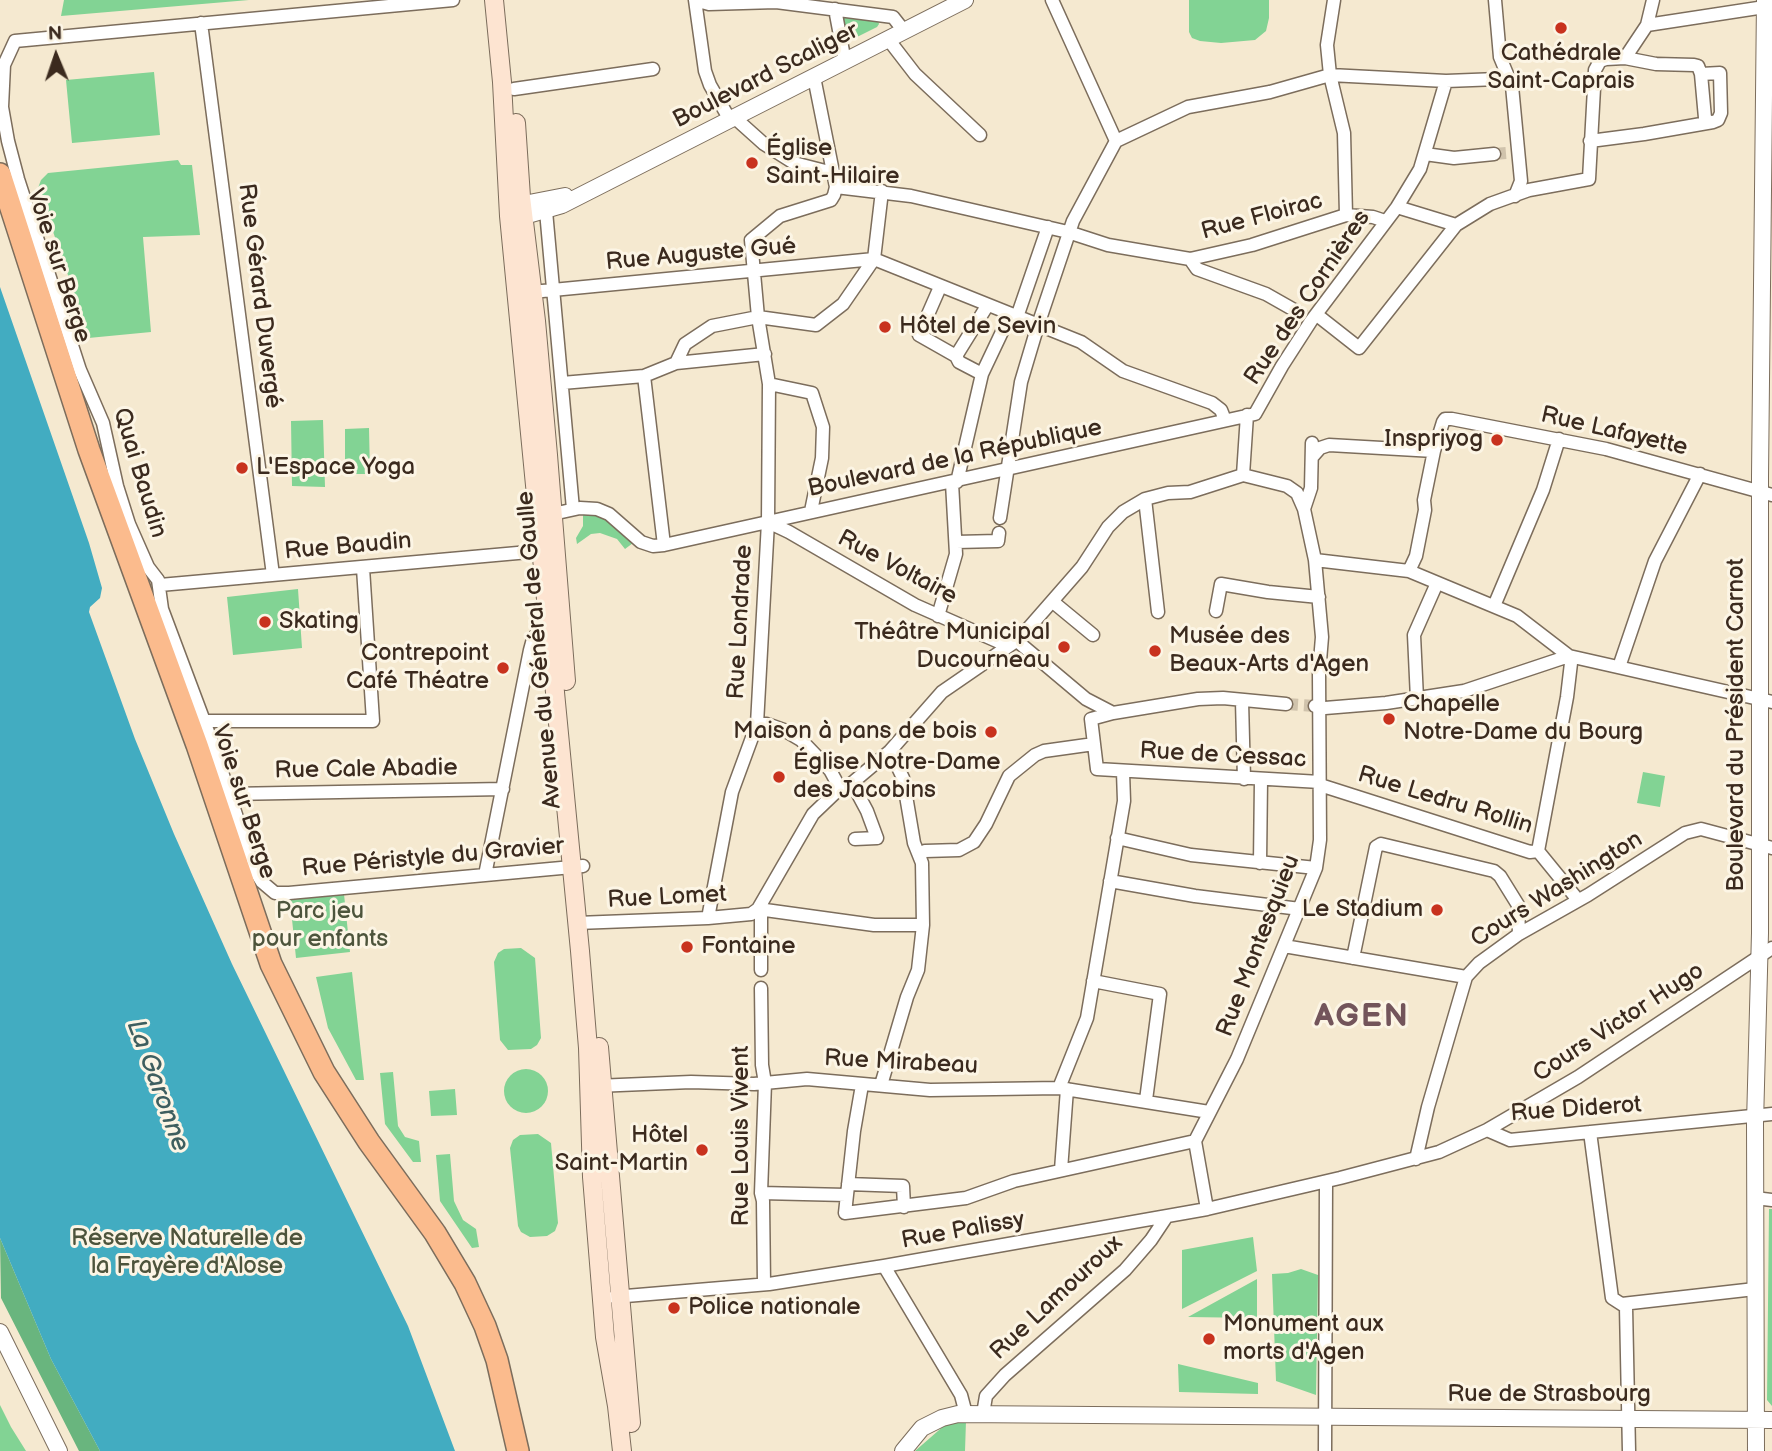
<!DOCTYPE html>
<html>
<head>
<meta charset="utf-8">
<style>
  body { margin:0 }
  #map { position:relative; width:1772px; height:1451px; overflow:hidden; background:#f5e9d0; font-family:"Balsamiq Sans",sans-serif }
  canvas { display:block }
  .north { position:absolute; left:21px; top:21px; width:70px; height:70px; -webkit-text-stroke:5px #fcf5e5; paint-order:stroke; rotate:358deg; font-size:19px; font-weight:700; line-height:28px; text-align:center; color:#3b2a1e }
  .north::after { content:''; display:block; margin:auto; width:24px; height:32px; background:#3b2a1e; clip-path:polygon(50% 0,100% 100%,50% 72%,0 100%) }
</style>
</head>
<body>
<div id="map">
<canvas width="1772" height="1451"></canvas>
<div class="north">N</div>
</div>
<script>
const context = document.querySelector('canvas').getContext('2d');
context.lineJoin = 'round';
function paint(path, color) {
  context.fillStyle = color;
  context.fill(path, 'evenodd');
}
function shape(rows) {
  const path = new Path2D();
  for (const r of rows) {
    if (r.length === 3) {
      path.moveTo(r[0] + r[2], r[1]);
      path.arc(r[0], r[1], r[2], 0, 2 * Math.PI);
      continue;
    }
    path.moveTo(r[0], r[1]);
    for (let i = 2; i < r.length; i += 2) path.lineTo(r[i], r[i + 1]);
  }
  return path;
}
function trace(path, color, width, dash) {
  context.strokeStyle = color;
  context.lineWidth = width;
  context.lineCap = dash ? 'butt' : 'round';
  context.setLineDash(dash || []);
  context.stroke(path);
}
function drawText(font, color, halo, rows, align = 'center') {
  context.font = font + ' "Balsamiq Sans",sans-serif';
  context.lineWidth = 6;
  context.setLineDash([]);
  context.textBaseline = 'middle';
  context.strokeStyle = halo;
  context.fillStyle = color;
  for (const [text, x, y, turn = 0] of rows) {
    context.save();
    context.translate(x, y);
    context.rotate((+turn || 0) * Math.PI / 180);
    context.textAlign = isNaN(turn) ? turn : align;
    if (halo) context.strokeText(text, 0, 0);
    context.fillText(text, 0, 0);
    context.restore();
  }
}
paint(shape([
  [64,0,249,0,61,16],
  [1189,0,1269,0,1269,18,1266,31,1255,40,1221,43,1200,41,1192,38,1189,32],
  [840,16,878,20,879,24,877,27,847,42],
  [154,72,160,135,72,143,66,80],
  [178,160,181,165,192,165,200,235,143,237,151,332,78,339,59,280,69,278,38,188,41,180,48,173],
  [323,420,325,487,292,486,291,421],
  [369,428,370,474,345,474,345,429],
  [583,512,599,514,615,525,633,543,625,549,617,539,600,533,591,534,577,544,576,538,583,526],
  [298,589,302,648,233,655,227,597],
  [1643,772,1665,776,1660,807,1637,803],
  [344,894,350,952,296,958,290,900],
  [521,948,535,958,541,1038,537,1045,531,1049,508,1050,500,1040,494,962,498,953,504,949],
  [352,972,364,1080,356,1080,328,1028,316,977],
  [526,1091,22],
  [393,1072,398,1126,405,1137,419,1141,421,1162,413,1162,385,1124,380,1073],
  [455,1089,457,1115,431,1116,429,1091],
  [538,1134,551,1143,558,1223,555,1231,547,1236,530,1237,521,1232,518,1226,510,1148,513,1140,520,1135],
  [450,1154,454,1201,463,1220,476,1229,479,1247,472,1248,440,1201,436,1155],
  [1769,1209,1772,1209,1772,1406,1767,1400],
  [1253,1237,1257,1271,1182,1309,1182,1250],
  [1301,1269,1318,1275,1316,1395,1276,1381,1272,1274,1288,1273],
  [1257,1279,1257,1318,1188,1317],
  [1178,1364,1258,1383,1258,1394,1179,1392],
  [0,1405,11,1427,26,1451,0,1451],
  [966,1421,965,1451,915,1451,946,1424]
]), '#82d394');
paint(shape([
  [0,1238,51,1359,100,1451,79,1451,1,1298]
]), '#69b57e');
paint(shape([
  [0,287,89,543,102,588,100,598,90,607,89,612,135,739,174,834,232,964,408,1326,455,1451,100,1451,51,1359,0,1238]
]), '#42acc1');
trace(shape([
  [1494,154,1506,153],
  [1296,311,1305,316],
  [1286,704,1315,706]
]), '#d0c3ac', 12, [12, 6]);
const minor = shape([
  [453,0,15,41,4,65,2,107,8,141,18,179,80,370,103,423,117,486,129,524,148,567,158,580,162,609,213,745,254,869,262,882,275,893,289,893,583,866],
  [695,0,709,4,776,2,893,17,904,31],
  [695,0,705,71,710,85,730,120],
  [1052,0,1116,141],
  [1334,0,1327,45,1330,75,1344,133,1346,215],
  [1495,0,1500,57,1512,86,1521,181,1515,196],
  [835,9,845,62],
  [201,23,273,575],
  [1647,25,1771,6],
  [888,39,915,74,980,135],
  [1625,58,1647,25,1653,0],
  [514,89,653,69],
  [735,118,764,144,794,163,833,173],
  [1590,141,1644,134,1713,122,1718,120,1721,113,1720,73,1701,74,1705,118,1709,122],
  [1425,154,1454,158,1494,154],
  [836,187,911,196,1068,232,1108,245,1190,259,1197,269,1266,294,1296,311],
  [1397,207,1456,225],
  [546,211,573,509],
  [1190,259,1252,245,1346,215,1373,217,1385,221],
  [940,287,919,335,956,356,959,362,982,374],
  [532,292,874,259,1081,342,1123,371,1212,403,1221,410,1225,420],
  [1317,315,1359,348,1456,225,1490,204,1529,190,1589,179,1595,70,1600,61,1606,59,1625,58,1656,64,1694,65,1698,66,1701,74],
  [1017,317,1048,227],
  [956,356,987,306],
  [676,363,685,344,712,326,758,317,816,325,843,304,874,259,882,191],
  [644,376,664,545],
  [562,383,644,376,676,363,765,354],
  [769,384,812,393,823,427,822,458,811,511],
  [1312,443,1311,488,1304,509,1315,560,1409,571,1416,556,1425,510,1424,500,1434,451,1329,445,1320,448,1313,456],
  [1434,451,1443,422,1445,419,1452,419,1606,449,1772,495],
  [1243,475,1247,415],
  [957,482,982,374,1010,315],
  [1145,499,1158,612],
  [548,515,580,508,597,509,609,514,641,542,653,546,664,545,1255,414,1282,366,1311,321,1397,207,1420,169,1446,81],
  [1000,518,1021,382,1038,325,1073,221,1116,141,1188,107,1270,92,1330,75,1446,81,1498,79,1507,76],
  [768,522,789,532,915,605,1008,646],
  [956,542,998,541,999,533],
  [1409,571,1517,616,1569,656],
  [160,585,540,551,546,554],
  [1053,602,1093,635],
  [1494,606,1543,490,1559,439],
  [1216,611,1221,584,1268,592,1319,597],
  [938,616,956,554,952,483],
  [1017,641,1086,699,1113,713],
  [1619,667,1655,561,1700,474],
  [1417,699,1414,635,1437,583],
  [1242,701,1244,779],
  [1286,704,1223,698,1198,699,1113,713,1091,719,1097,769,1320,782],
  [1315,706,1325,708,1386,703,1464,691,1569,656,1772,702],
  [205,721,373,721,363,568],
  [757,724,767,724,784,730,801,740,830,770,836,781,836,792],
  [852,783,867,811,877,838,855,839],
  [1320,785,1530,852,1538,851],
  [230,794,503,789],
  [1117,838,1191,855,1316,868],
  [1538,851,1567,697,1571,663,1569,656],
  [1538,851,1578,900],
  [919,855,925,851,959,850,974,842,986,824,1009,776,1035,755,1044,751,1094,744],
  [1260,863,1261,780],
  [485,875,530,650,533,639,541,628,546,615],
  [1110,881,1195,896,1300,909],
  [758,909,813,814,836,792,852,783,890,751,942,692,1019,639,1082,567,1108,527,1123,512,1145,499,1168,493,1190,492,1243,475,1287,486,1297,493,1304,509],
  [758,909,874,925,923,925],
  [758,909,761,917,761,970],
  [708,918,732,792,757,724,768,522,769,384,758,317,751,240,780,216,831,200,834,195,836,187,814,77],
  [577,923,708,918,751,914,758,909],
  [1284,946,1466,977],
  [1353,958,1376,847,1381,844,1494,871,1500,876,1518,905,1519,934],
  [1093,981,1160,994,1146,1100],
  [761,988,762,1065,765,1083,761,1193,763,1201,764,1284],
  [862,1085,854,1131,845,1213,966,1198,1014,1181,1195,1141],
  [881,1085,907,997,918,970,923,925,922,863,914,843,903,778,890,751],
  [596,1086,691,1082,754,1084,807,1079,930,1090,1059,1088,1209,1112],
  [1059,1088,1087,1018,1124,801,1123,772],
  [1487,1130,1510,1140,1772,1114],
  [1590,1132,1612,1298,1626,1307,1629,1451],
  [1416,1159,1428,1107,1466,977,1479,963,1519,934,1588,895,1685,833,1701,829,1772,848],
  [1061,1170,1067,1089],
  [848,1184,903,1186,904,1207],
  [761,1193,846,1195],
  [1755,1198,1772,1200],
  [1207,1209,1195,1141,1237,1059,1316,868,1320,840,1319,673,1322,637,1315,560],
  [884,1266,961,1395,966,1414],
  [614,1297,769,1284,884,1266,1207,1209,1340,1178,1439,1152,1487,1130,1578,1077,1772,948],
  [1622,1304,1755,1289],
  [983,1414,986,1396,1005,1375,1125,1270,1151,1240,1167,1216],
  [1325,1451,1326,1182]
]);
const tertiary = shape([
  [515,203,517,208,531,214,562,205,965,0],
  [514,212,529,203,565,196],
  [0,1332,59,1451],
  [903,1451,922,1428,942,1418,958,1414,1772,1420],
  [1756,1451,1755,1123,1760,933,1760,476,1765,0]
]);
const secondary = shape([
  [494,0,502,82,509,216,580,951,588,1048,592,1177,605,1337,617,1406,622,1451],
  [516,123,521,197,536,321,548,455,566,681],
  [599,1047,631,1423]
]);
const primary = shape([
  [0,174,89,450,197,745,271,964,324,1072,369,1142,435,1233,465,1283,485,1326,497,1360,518,1451]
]);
trace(minor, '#7c6d5c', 15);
trace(tertiary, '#7c6d5c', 18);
trace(secondary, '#7c6d5c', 20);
trace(primary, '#7c6d5c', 24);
trace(minor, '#fff', 12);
trace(tertiary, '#fff', 16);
trace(secondary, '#fde4d1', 18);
trace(primary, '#fbbb8d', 21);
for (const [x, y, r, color] of [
  [1561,28,7,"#c8321e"],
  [752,163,7,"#c8321e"],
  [885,327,7,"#c8321e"],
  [1497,440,7,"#c8321e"],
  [242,468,7,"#c8321e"],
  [265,622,7,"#c8321e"],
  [1064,647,7,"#c8321e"],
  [1155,651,7,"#c8321e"],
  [503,668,7,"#c8321e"],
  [1389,719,7,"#c8321e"],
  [991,732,7,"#c8321e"],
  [779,777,7,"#c8321e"],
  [1437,910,7,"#c8321e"],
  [687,947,7,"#c8321e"],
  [702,1150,7,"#c8321e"],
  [674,1308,7,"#c8321e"],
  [1209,1339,7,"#c8321e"]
]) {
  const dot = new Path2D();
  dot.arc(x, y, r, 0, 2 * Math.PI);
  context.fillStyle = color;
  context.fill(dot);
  trace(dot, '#fcf5e5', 2.5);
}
drawText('24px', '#3b2a1e', '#fcf5e5', [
  ["Cathédrale",1561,54,"center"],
  ["Saint-Caprais",1561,82,"center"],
  ["Église",766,149],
  ["Saint-Hilaire",766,177],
  ["Hôtel de Sevin",899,327],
  ["Inspriyog",1483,440,"right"],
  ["L'Espace Yoga",256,468],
  ["Skating",279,622],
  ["Théâtre Municipal",1050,633,"right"],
  ["Ducourneau",1050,661,"right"],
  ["Musée des",1169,637],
  ["Beaux-Arts d'Agen",1169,665],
  ["Contrepoint",489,654,"right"],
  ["Café Théatre",489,682,"right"],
  ["Chapelle",1403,705],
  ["Notre-Dame du Bourg",1403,733],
  ["Maison à pans de bois",977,732,"right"],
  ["Église Notre-Dame",793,763],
  ["des Jacobins",793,791],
  ["Le Stadium",1423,910,"right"],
  ["Fontaine",701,947],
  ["Hôtel",688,1136,"right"],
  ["Saint-Martin",688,1164,"right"],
  ["Police nationale",688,1308],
  ["Monument aux",1223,1325],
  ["morts d'Agen",1223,1353]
], 'left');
drawText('24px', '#3b2a1e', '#fcf5e5', [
  ["Boulevard Scaliger",766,76,-27],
  ["Rue Floirac",1262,217,-15],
  ["Rue Auguste Gué",701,255,-5],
  ["Voie sur Berge",58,266,72],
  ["Rue Gérard Duvergé",259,296,83],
  ["Rue des Cornières",1308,298,-56],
  ["Rue Lafayette",1614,432,13],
  ["Boulevard de la République",955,459,-12],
  ["Quai Baudin",139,473,73],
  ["Rue Baudin",348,547,-5],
  ["Rue Voltaire",897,568,28],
  ["Rue Londrade",741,622,-87],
  ["Avenue du Général de Gaulle",540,650,-95],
  ["Boulevard du Président Carnot",1737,725,-90],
  ["Rue de Cessac",1223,756,3],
  ["Rue Cale Abadie",366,770,-1],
  ["Rue Ledru Rollin",1445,801,17],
  ["Voie sur Berge",243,802,72],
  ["Rue Péristyle du Gravier",433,858,-5],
  ["Cours Washington",1557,890,-32],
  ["Rue Lomet",667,898,-3],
  ["Rue Montesquieu",1259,946,-69],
  ["Cours Victor Hugo",1619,1023,-33],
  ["Rue Mirabeau",901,1063,3],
  ["Rue Diderot",1576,1110,-4],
  ["Rue Louis Vivent",742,1136,-90],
  ["Rue Palissy",963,1231,-10],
  ["Rue Lamouroux",1057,1298,-43],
  ["Rue de Strasbourg",1549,1395]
]);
drawText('24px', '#4d543c', '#fcf5e5', [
  ["Parc jeu",320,912],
  ["pour enfants",320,940],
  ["Réserve Naturelle de",187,1239],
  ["la Frayère d'Alose",187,1267]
]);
drawText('italic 26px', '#3e5e5f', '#fcf5e5', [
  ["La Garonne",157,1086,70]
]);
context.letterSpacing = '2px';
drawText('bold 32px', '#73555b', '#fcf5e5', [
  ["AGEN",1362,1018]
]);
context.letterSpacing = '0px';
</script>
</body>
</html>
